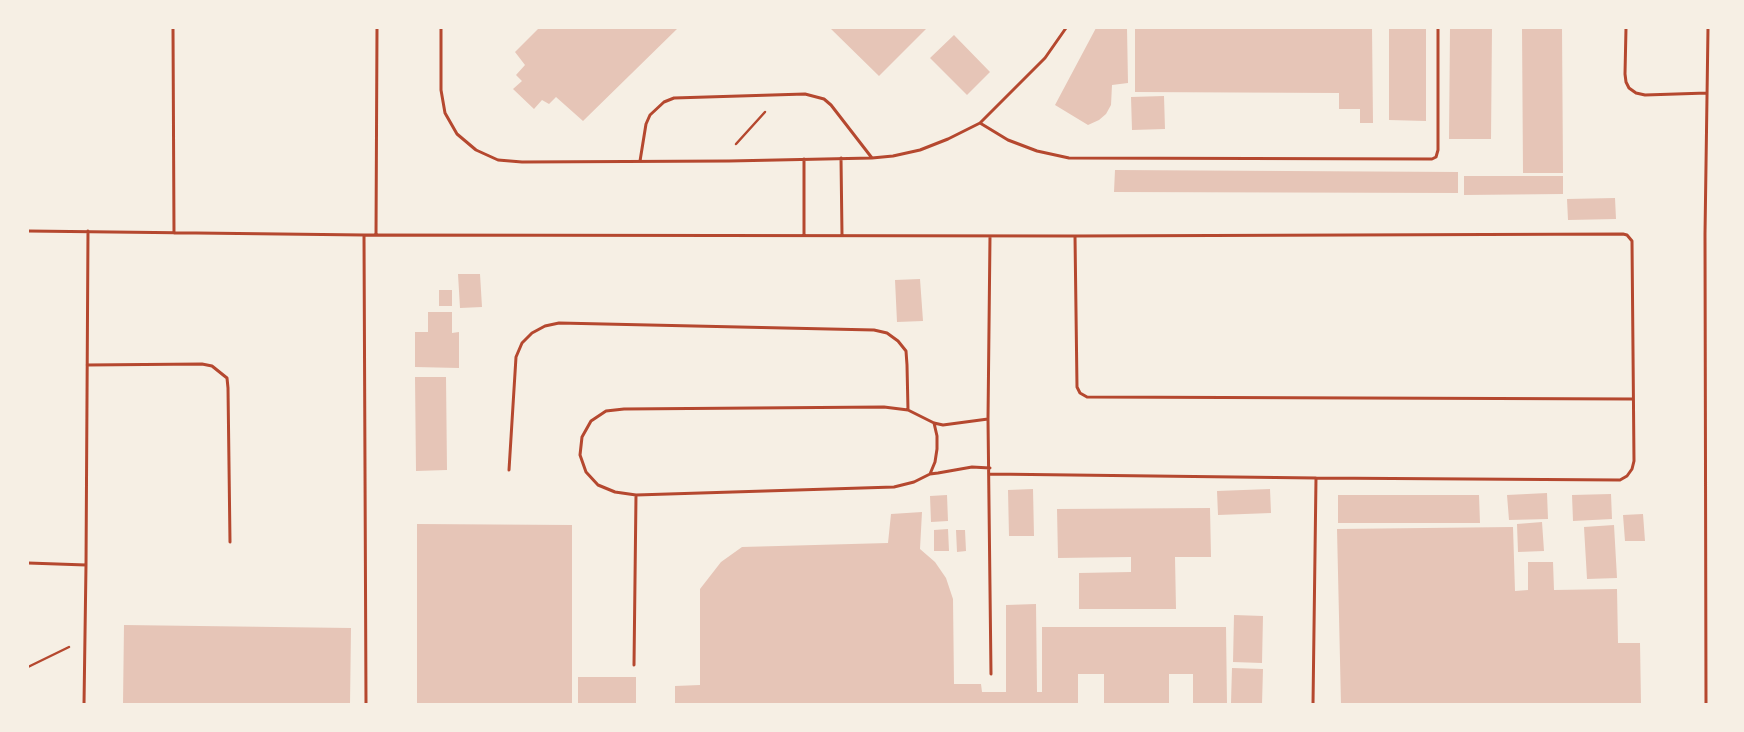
<!DOCTYPE html>
<html>
<head>
<meta charset="utf-8">
<style>
  body { margin:0 }
  #map { position:relative; width:1744px; height:732px; overflow:hidden; background:#f6efe4; font-family:Overpass,sans-serif }
  canvas { display:block }
  .frame { position:absolute; inset:0; border:29px solid #f6efe4; pointer-events:none }
</style>
</head>
<body>
<div id="map">
<canvas width="1744" height="732"></canvas>
<div class="frame"></div>
</div>
<script>
const context = document.querySelector('canvas').getContext('2d');
context.lineJoin = 'round';
function paint(path, color) {
  context.fillStyle = color;
  context.fill(path, 'evenodd');
}
function shape(rows) {
  const path = new Path2D();
  for (const r of rows) {
    path.moveTo(r[0], r[1]);
    for (let i = 2; i < r.length; i += 2) path.lineTo(r[i], r[i + 1]);
  }
  return path;
}
function trace(path, color, width, dash) {
  context.strokeStyle = color;
  context.lineWidth = width;
  context.lineCap = dash ? 'butt' : 'round';
  context.setLineDash(dash || []);
  context.stroke(path);
}
paint(shape([
  [539,28,678,28,583,121,556,97,549,104,542,100,534,109,513,89,522,81,516,75,525,65,515,52],
  [830,28,927,28,879,76],
  [1096,28,1127,28,1128,83,1112,85,1111,105,1106,114,1099,120,1088,125,1055,105],
  [1135,28,1372,28,1373,123,1360,123,1360,109,1339,109,1339,93,1135,92],
  [1389,28,1426,28,1426,121,1389,120],
  [1450,28,1492,28,1491,139,1449,139],
  [1522,28,1562,28,1563,173,1523,173],
  [954,35,990,72,967,95,930,58],
  [1164,96,1165,129,1132,130,1131,97],
  [1115,170,1458,172,1458,193,1114,192],
  [1464,176,1563,176,1563,194,1464,195],
  [1615,198,1616,219,1568,220,1567,199],
  [458,274,480,274,482,307,460,308],
  [920,279,923,321,897,322,895,280],
  [439,290,452,290,452,306,439,306],
  [428,312,452,312,452,333,459,332,459,368,415,367,415,332,428,332],
  [415,377,446,377,447,470,416,471],
  [1033,489,1034,536,1009,536,1008,490],
  [1270,489,1271,513,1218,515,1217,491],
  [1547,493,1548,519,1509,520,1507,495],
  [1611,494,1612,519,1573,521,1572,495],
  [947,495,948,521,931,522,930,496],
  [1338,495,1479,495,1480,523,1338,523],
  [1210,508,1211,557,1175,557,1176,609,1079,609,1079,573,1131,572,1131,557,1058,558,1057,509],
  [922,512,920,549,935,562,946,578,953,599,954,684,981,684,982,692,1006,692,1006,605,1036,604,1037,692,1042,692,1042,627,1226,627,1227,704,1193,704,1193,674,1169,674,1169,704,1104,704,1104,674,1078,674,1078,704,675,704,675,686,700,685,700,589,721,562,742,547,888,543,891,514],
  [1643,514,1645,541,1625,541,1623,515],
  [1542,522,1544,551,1518,552,1517,524],
  [417,524,572,525,572,704,417,704],
  [1614,525,1617,578,1587,579,1584,527],
  [1513,527,1515,591,1528,590,1528,562,1553,562,1554,590,1617,589,1618,643,1640,643,1641,704,1341,704,1337,529],
  [948,529,949,551,934,551,934,530],
  [956,530,965,530,966,551,957,552],
  [1234,615,1263,616,1262,663,1233,662],
  [124,625,351,628,350,704,123,704],
  [1232,668,1263,669,1262,704,1231,703],
  [578,677,636,677,636,704,578,704]
]), '#e6c5b7');
trace(shape([
  [736,144,765,112],
  [28,667,69,647]
]), '#b5482f', 2.5);
trace(shape([
  [173,28,174,233],
  [441,28,441,90,445,113,457,134,476,150,498,160,522,162,729,161,872,158,893,156,920,150,948,139,980,123,1045,58,1066,28],
  [1626,28,1625,74,1626,82,1629,88,1636,93,1645,95,1707,93],
  [980,123,1008,140,1037,151,1069,158,1432,159,1436,157,1438,150,1438,28],
  [841,158,842,235],
  [640,161,646,124,650,115,664,102,674,98,805,94,824,99,831,105,872,158],
  [28,231,364,235,1075,236,1623,234,1627,235,1632,241,1634,461,1632,469,1627,476,1620,480,1316,478,990,474],
  [364,235,366,704],
  [376,235,377,28],
  [804,235,804,159],
  [990,236,988,419,991,674],
  [1075,236,1077,387,1080,393,1087,397,1633,399],
  [87,365,202,364,212,366,227,378,228,388,230,542],
  [988,419,943,425,934,423,908,410,884,407,624,409,606,411,591,421,582,437,580,455,586,472,598,485,615,492,636,495,894,487,914,482,930,474,938,473,972,467,990,468],
  [509,470,516,357,522,343,532,333,545,326,559,323,874,330,887,333,898,341,906,351,907,365,908,410],
  [930,474,935,462,937,449,937,436,934,423],
  [28,563,86,565],
  [634,665,636,495],
  [84,704,86,565,88,231],
  [1313,704,1316,478],
  [1706,704,1705,234,1708,28]
]), '#b5482f', 3);
</script>
</body>
</html>
